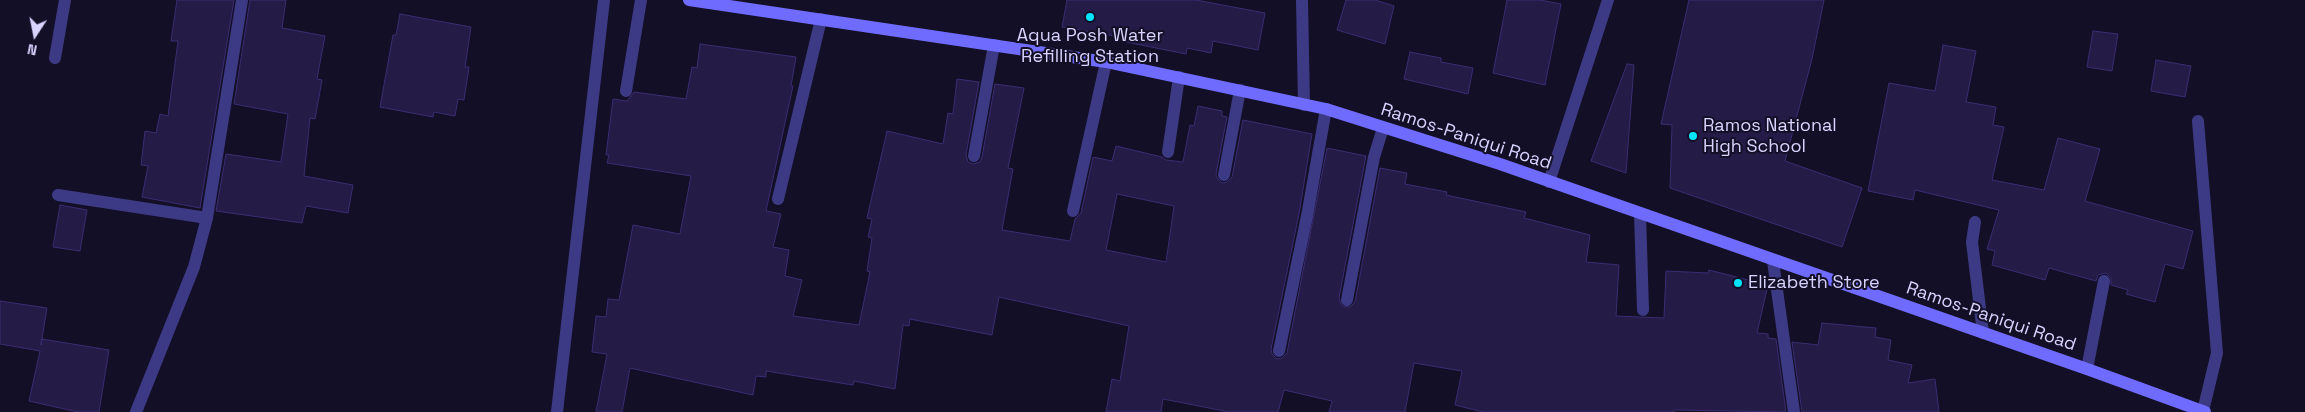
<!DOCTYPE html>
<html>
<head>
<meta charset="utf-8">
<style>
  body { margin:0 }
  #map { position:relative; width:2305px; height:412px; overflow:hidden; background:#130f26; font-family:"Space Grotesk",sans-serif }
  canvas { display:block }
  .north { position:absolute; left:10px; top:10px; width:50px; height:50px; -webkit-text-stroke:4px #130f26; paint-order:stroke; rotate:191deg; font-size:14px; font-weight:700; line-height:20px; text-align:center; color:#d9d4ff }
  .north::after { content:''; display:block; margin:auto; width:18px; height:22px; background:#d9d4ff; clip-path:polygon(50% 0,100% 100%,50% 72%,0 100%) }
</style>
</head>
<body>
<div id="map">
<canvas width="2305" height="412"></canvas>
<div class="north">N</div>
</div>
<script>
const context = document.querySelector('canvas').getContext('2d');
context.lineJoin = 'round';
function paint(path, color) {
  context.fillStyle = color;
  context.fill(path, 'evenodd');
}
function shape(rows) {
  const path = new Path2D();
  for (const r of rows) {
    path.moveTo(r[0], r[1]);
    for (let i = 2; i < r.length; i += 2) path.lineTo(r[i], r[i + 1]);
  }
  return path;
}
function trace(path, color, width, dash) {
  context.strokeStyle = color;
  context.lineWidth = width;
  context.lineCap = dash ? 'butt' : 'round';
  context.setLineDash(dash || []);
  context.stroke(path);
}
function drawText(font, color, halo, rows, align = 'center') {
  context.font = font + ' "Space Grotesk",sans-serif';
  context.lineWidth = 4;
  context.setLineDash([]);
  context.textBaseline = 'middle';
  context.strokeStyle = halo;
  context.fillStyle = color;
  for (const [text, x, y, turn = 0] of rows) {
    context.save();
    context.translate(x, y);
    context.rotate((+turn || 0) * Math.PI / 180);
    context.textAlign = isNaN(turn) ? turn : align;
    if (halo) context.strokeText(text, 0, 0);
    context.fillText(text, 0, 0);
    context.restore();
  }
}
const building = shape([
  [177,0,234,0,200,208,142,197,148,166,141,165,145,131,156,133,160,114,168,116,178,41,171,41,177,0],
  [250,0,286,0,282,28,325,36,317,79,322,80,315,119,310,118,304,176,353,185,348,213,306,206,302,223,216,211,226,154,281,162,288,114,234,104,250,0],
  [1067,0,1196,0,1265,13,1258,50,1213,41,1211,53,1187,48,1186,54,1126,42,1126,38,1062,27,1067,0],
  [1346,0,1375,0,1394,6,1385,44,1337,30,1346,0],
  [1507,0,1540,0,1561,4,1545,85,1493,73,1507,0],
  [1689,0,1824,0,1812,59,1785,161,1862,188,1842,247,1670,188,1672,125,1661,124,1689,0],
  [400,14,471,27,465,67,469,67,464,100,458,99,455,116,434,112,433,117,380,107,393,35,396,35,400,14],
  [2093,31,2118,34,2112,71,2087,67,2093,31],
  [700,44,796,57,791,86,793,86,766,211,781,214,773,247,789,250,785,276,802,280,793,316,859,325,870,272,867,271,872,238,868,237,872,219,867,218,887,131,943,144,948,113,953,114,957,79,979,82,966,155,968,162,973,164,980,162,982,157,995,84,1024,88,1008,168,1013,169,1002,230,1070,241,1075,219,1081,213,1093,157,1112,161,1116,146,1162,157,1166,160,1183,162,1190,125,1194,126,1198,106,1222,111,1222,116,1227,117,1216,174,1217,178,1222,183,1227,182,1232,177,1243,120,1312,134,1299,214,1271,349,1272,354,1277,359,1282,358,1287,353,1327,148,1366,156,1339,298,1342,306,1350,307,1355,302,1380,168,1407,173,1405,184,1447,192,1446,195,1526,212,1524,218,1590,235,1586,262,1619,265,1616,316,1664,318,1666,271,1708,273,1709,270,1768,285,1757,333,1768,334,1768,338,1776,339,1786,412,1674,410,1674,412,1483,412,1455,405,1462,371,1414,363,1405,412,1329,412,1332,401,1284,390,1278,412,1229,412,1163,399,1161,412,1106,412,1112,379,1120,381,1129,326,999,297,992,335,910,319,909,326,903,325,895,389,854,381,853,385,766,371,766,377,756,376,753,395,630,368,622,412,596,412,607,354,592,352,596,316,606,317,608,299,619,300,633,225,680,234,691,176,607,163,609,155,606,155,613,99,627,101,634,92,686,99,692,67,697,68,700,44],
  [1117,194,1174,206,1166,262,1106,250,1117,194],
  [1943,45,1976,51,1966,102,1996,107,1993,125,2004,127,1992,180,2044,190,2058,138,2100,149,2085,201,2193,231,2183,269,2165,264,2155,302,2126,294,2128,290,2111,285,2111,278,2106,273,2098,275,2096,281,2049,268,2045,280,1992,265,1995,251,1987,249,1999,210,1915,190,1913,200,1868,191,1889,83,1935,91,1943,45],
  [1410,52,1441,58,1441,62,1473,68,1468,94,1404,79,1410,52],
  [2156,60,2191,66,2185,97,2151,91,2156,60],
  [1627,64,1634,65,1626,173,1591,161,1627,64],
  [60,205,87,210,80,251,53,247,60,205],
  [0,301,47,308,41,345,42,339,109,350,99,412,78,412,29,401,40,351,0,344,0,301],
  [1822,323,1876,328,1875,337,1891,340,1888,360,1912,365,1908,383,1935,379,1939,412,1802,412,1792,342,1818,345,1822,323]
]);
paint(building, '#241b47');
trace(building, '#3b2d73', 1);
trace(shape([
  [55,58,65,0],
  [626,91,641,0],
  [2198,121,2217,353,2203,411],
  [1168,152,1179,77],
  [974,156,994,45],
  [1224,175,1240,90],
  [1549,182,1608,0],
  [58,195,207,218],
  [1073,211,1106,62],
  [1640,214,1643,310],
  [1975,222,1972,242,1983,333],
  [2087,369,2104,281]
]), '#3d3a85', 12);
trace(shape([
  [1302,0,1304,105],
  [778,199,821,19],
  [1773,261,1794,412],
  [1347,300,1374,157,1383,128],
  [1279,351,1307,216,1326,109],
  [136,412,194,267,207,218,242,0],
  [557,412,604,0]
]), '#3d3a85', 12);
trace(shape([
  [689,0,1106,62,1326,109,1500,164,2087,369,2205,412]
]), '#6f6bff', 12);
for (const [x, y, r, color] of [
  [1090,17,5,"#00e5ff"],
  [1693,136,5,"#00e5ff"],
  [1738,283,5,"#00e5ff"]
]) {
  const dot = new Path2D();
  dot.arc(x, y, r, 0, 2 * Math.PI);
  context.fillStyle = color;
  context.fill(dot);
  trace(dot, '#130f26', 2);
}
drawText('18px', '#d9d4ff', '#130f26', [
  ["Aqua Posh Water",1090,36,"center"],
  ["Refilling Station",1090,57,"center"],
  ["Ramos National",1703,126],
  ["High School",1703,147],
  ["Elizabeth Store",1748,283]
], 'left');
drawText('18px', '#d9d4ff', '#130f26', [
  ["Ramos-Paniqui Road",1466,137,18],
  ["Ramos-Paniqui Road",1991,317,19]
]);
</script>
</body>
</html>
